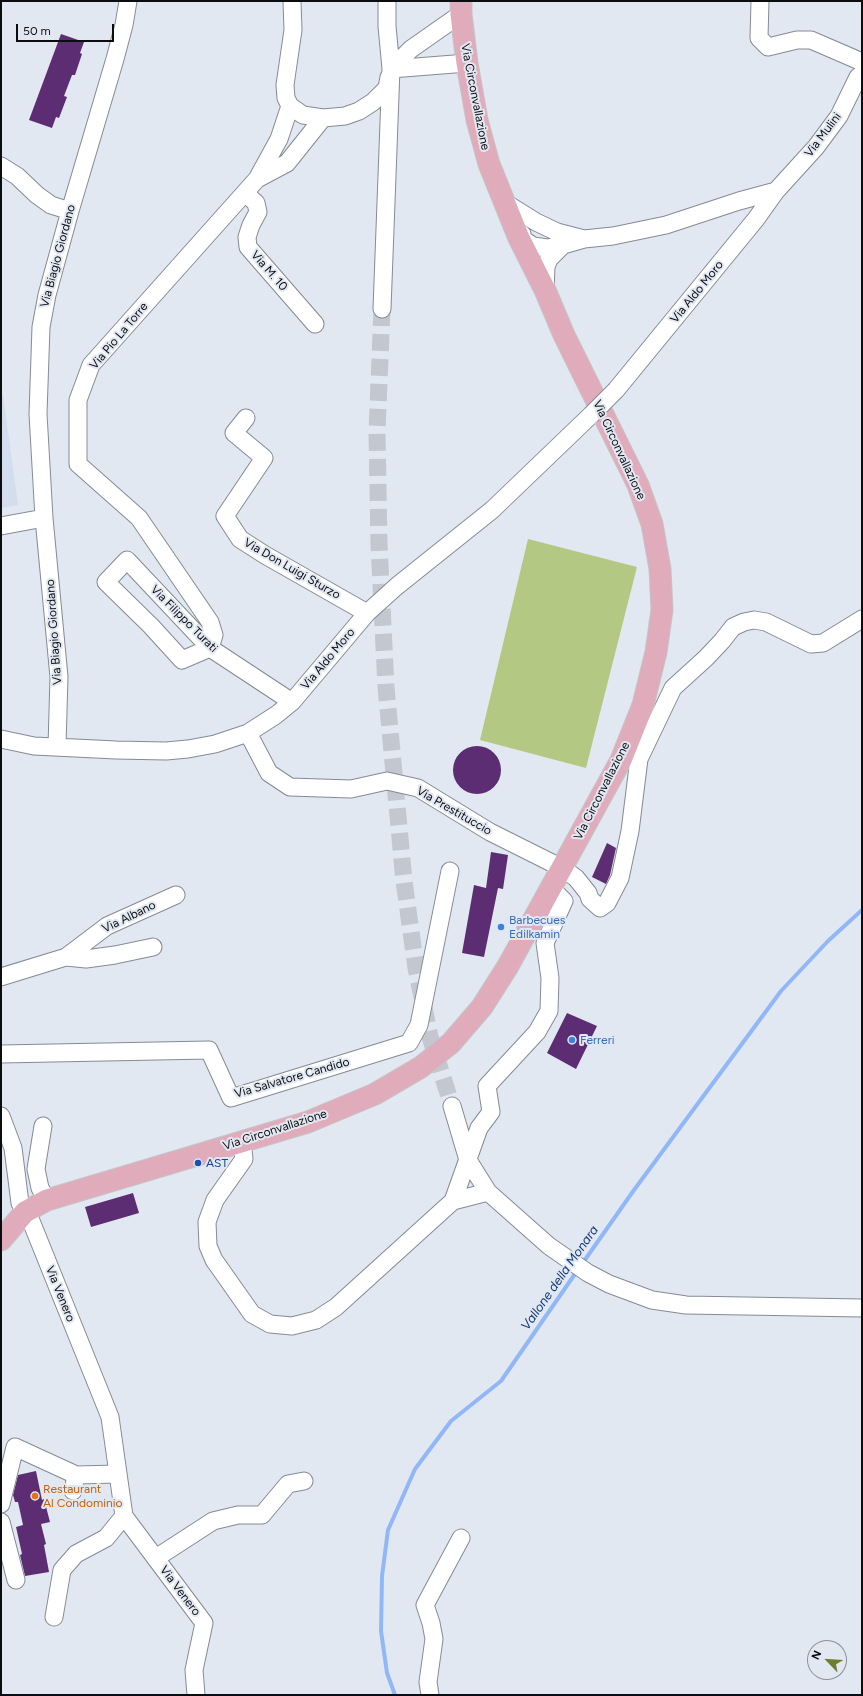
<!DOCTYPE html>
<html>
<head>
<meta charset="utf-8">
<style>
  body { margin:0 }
  #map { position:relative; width:863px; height:1696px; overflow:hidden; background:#e2e8f2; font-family:Figtree,sans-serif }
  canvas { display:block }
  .frame { position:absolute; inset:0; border:2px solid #0a0c0f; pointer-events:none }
  .north { position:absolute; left:807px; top:1640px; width:40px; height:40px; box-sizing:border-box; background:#e2e8f2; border:1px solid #8c9097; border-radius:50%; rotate:295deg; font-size:11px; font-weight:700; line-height:16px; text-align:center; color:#0a0c0f }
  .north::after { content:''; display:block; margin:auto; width:14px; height:18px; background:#6d7f2f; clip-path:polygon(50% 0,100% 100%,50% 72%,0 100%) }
  .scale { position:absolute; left:16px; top:24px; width:98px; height:18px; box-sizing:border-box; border:2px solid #0a0c0f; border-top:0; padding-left:5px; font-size:12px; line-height:14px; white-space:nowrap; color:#0a0c0f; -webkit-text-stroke:3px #e2e8f2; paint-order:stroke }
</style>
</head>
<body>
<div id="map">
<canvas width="863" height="1696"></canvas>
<div class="frame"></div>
<div class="north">N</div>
<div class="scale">50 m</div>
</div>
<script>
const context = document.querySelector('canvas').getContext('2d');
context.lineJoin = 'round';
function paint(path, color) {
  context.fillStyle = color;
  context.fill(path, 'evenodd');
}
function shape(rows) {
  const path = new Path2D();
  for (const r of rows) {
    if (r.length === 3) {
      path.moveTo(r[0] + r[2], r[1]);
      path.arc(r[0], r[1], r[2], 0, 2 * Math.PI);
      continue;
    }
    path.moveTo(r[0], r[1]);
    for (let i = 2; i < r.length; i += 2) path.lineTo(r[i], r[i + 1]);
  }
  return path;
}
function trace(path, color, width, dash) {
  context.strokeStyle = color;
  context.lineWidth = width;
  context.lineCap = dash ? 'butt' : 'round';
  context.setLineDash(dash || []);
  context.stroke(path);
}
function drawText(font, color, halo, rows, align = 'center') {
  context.font = font + ' Figtree,sans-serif';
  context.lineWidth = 4;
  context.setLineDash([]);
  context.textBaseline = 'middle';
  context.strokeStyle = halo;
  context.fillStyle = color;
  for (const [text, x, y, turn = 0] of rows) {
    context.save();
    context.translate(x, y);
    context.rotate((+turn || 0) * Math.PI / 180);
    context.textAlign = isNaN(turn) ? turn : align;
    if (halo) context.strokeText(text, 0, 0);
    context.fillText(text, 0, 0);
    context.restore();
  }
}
paint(shape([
  [3,395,18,505,1,508,1,396]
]), '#d4ddee');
paint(shape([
  [528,539,637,567,586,768,480,740]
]), '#b3c983');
trace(shape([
  [582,1264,634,1190,781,991,828,941,862,910],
  [395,1695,387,1673,381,1631,382,1576,388,1530,415,1469,451,1421,501,1381,577,1271]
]), '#91b7f6', 4);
paint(shape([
  [61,34,84,42,80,53,82,54,75,75,72,75,64,96,67,97,59,118,56,117,52,128,29,120],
  [477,770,24],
  [607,843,616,848,610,875,606,884,592,877],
  [491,852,508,855,503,889,498,888,484,957,462,953,474,885,486,888],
  [567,1013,597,1026,576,1069,547,1053],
  [133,1193,139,1213,91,1227,85,1207],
  [36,1471,42,1500,44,1499,50,1522,41,1524,46,1544,44,1545,49,1572,25,1576,20,1555,22,1554,16,1527,23,1525,18,1502,15,1502,13,1495,18,1475]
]), '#5d2d74');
trace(shape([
  [382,309,377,432,379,544,386,687,404,881,416,968,430,1037,452,1106]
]), '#c2c7d0', 17, [17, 8]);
const minor = shape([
  [292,1,293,30,285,85,286,98,290,106,303,115,323,118,345,116,359,111,373,102,387,88,389,77],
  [760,1,759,38,768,47,797,40,811,40,862,62],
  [391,69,411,49,461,14],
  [391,69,467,63],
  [290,106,279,139,257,179,91,365,78,400,78,464,139,518,210,622,214,635,210,648,182,660,151,626,106,582,127,560,210,648,292,702],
  [1,166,17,176,37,195,51,205,70,211],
  [257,179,287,163,323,118],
  [245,193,256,203,258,212,251,225,247,237,248,247,315,324],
  [504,202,536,222,557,232,584,239],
  [522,234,518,236,533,246,547,248,563,245],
  [545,290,546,267,549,259,563,245,584,239,613,236,666,225,739,201,776,191],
  [382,309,391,69,387,26,387,1],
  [616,390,756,219,776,191,816,147,839,116,858,77,862,74],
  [246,418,234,433,264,458,225,516,240,539,265,555,367,613],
  [1,526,44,518],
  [248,733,269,773,290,787,351,789,387,781,418,788,490,832,562,868,576,878,588,893,590,899,600,908,607,903,620,878,630,831,639,759,673,688,706,658,722,641,733,627,744,622,754,620,766,622,811,644,823,643,862,619],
  [1,739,34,746,116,750,166,751,188,749,215,744,248,733,276,715,292,702,367,613,397,586,492,510,591,415],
  [57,746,59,677,44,518,38,414,41,327,47,295,70,211,115,59,124,25,128,1],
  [66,957,86,959,115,955,153,947],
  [1,977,66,957,107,926,176,895],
  [1,1054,209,1050,231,1098,409,1043,419,1025,450,871],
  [452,1106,468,1160,488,1192,549,1246,588,1273,609,1284,652,1300,686,1305,862,1308],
  [1,1116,13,1148,20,1203,31,1221,110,1417,124,1516,204,1623,194,1670,196,1695],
  [43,1126,36,1169,40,1188,47,1200],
  [242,1141,244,1159,215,1200,207,1222,208,1246,214,1260,252,1314,270,1324,292,1326,316,1320,336,1307,453,1201,488,1192],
  [453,1201,479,1128,491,1112,487,1086,537,1032,549,1011,550,978,545,943,564,901,551,888],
  [73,1491,76,1475],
  [1,1504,15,1447,76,1475,117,1474],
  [1,1522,16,1580],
  [156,1558,213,1521,238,1515,262,1515,288,1484,304,1481],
  [54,1617,62,1570,76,1554,106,1538,124,1516],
  [430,1695,428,1682,434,1639,431,1623,425,1605,461,1538]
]);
const major = shape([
  [1,1240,25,1212,47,1200,308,1122,375,1094,421,1067,451,1043,482,1007,508,966,621,760,643,705,656,652,662,610,660,569,652,524,638,485,564,335,545,290,518,236,489,164,477,120,467,63,461,14,461,1]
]);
trace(minor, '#858a93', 19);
trace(major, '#c4c5c5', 23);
trace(minor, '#fff', 17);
trace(major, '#e0acbc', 21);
const minorBridge = shape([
  [591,415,616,390]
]);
trace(minorBridge, '#858a93', 19, []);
trace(minorBridge, '#fff', 17);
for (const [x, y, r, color] of [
  [501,927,4,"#3f7fe0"],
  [572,1040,4,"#3f7fe0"],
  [198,1163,4,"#1a4fb4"],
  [35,1496,4,"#e8710a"]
]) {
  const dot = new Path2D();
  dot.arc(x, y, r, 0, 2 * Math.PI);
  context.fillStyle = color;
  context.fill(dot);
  trace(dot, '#e2e8f2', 1.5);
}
drawText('12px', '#0a0c0f', '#e2e8f2', [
  ["Via Circonvallazione",475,97,79],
  ["Via Mulini",823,135,-53],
  ["Via Biagio Giordano",58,256,-75],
  ["Via M. 10",269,271,49],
  ["Via Aldo Moro",697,292,-51],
  ["Via Pio La Torre",119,336,-50],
  ["Via Circonvallazione",619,450,65],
  ["Via Don Luigi Sturzo",292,569,30],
  ["Via Filippo Turati",184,619,45],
  ["Via Biagio Giordano",54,632,-94],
  ["Via Aldo Moro",328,659,-50],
  ["Via Circonvallazione",602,791,-63],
  ["Via Prestituccio",454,811,30],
  ["Via Albano",129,917,-26],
  ["Via Salvatore Candido",292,1078,-16],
  ["Via Circonvallazione",275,1130,-18],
  ["Via Venero",60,1294,68],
  ["Via Venero",180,1591,53]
]);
drawText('12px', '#366cbe', '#e2e8f2', [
  ["Barbecues",509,920],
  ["Edilkamin",509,934],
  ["Ferreri",580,1040]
], 'left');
drawText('12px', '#164399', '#e2e8f2', [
  ["AST",206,1163]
], 'left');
drawText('12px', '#c56008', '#e2e8f2', [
  ["Restaurant",43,1489],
  ["Al Condominio",43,1503]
], 'left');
drawText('italic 13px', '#10397c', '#e2e8f2', [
  ["Vallone della Monara",560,1278,-55]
]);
</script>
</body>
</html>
